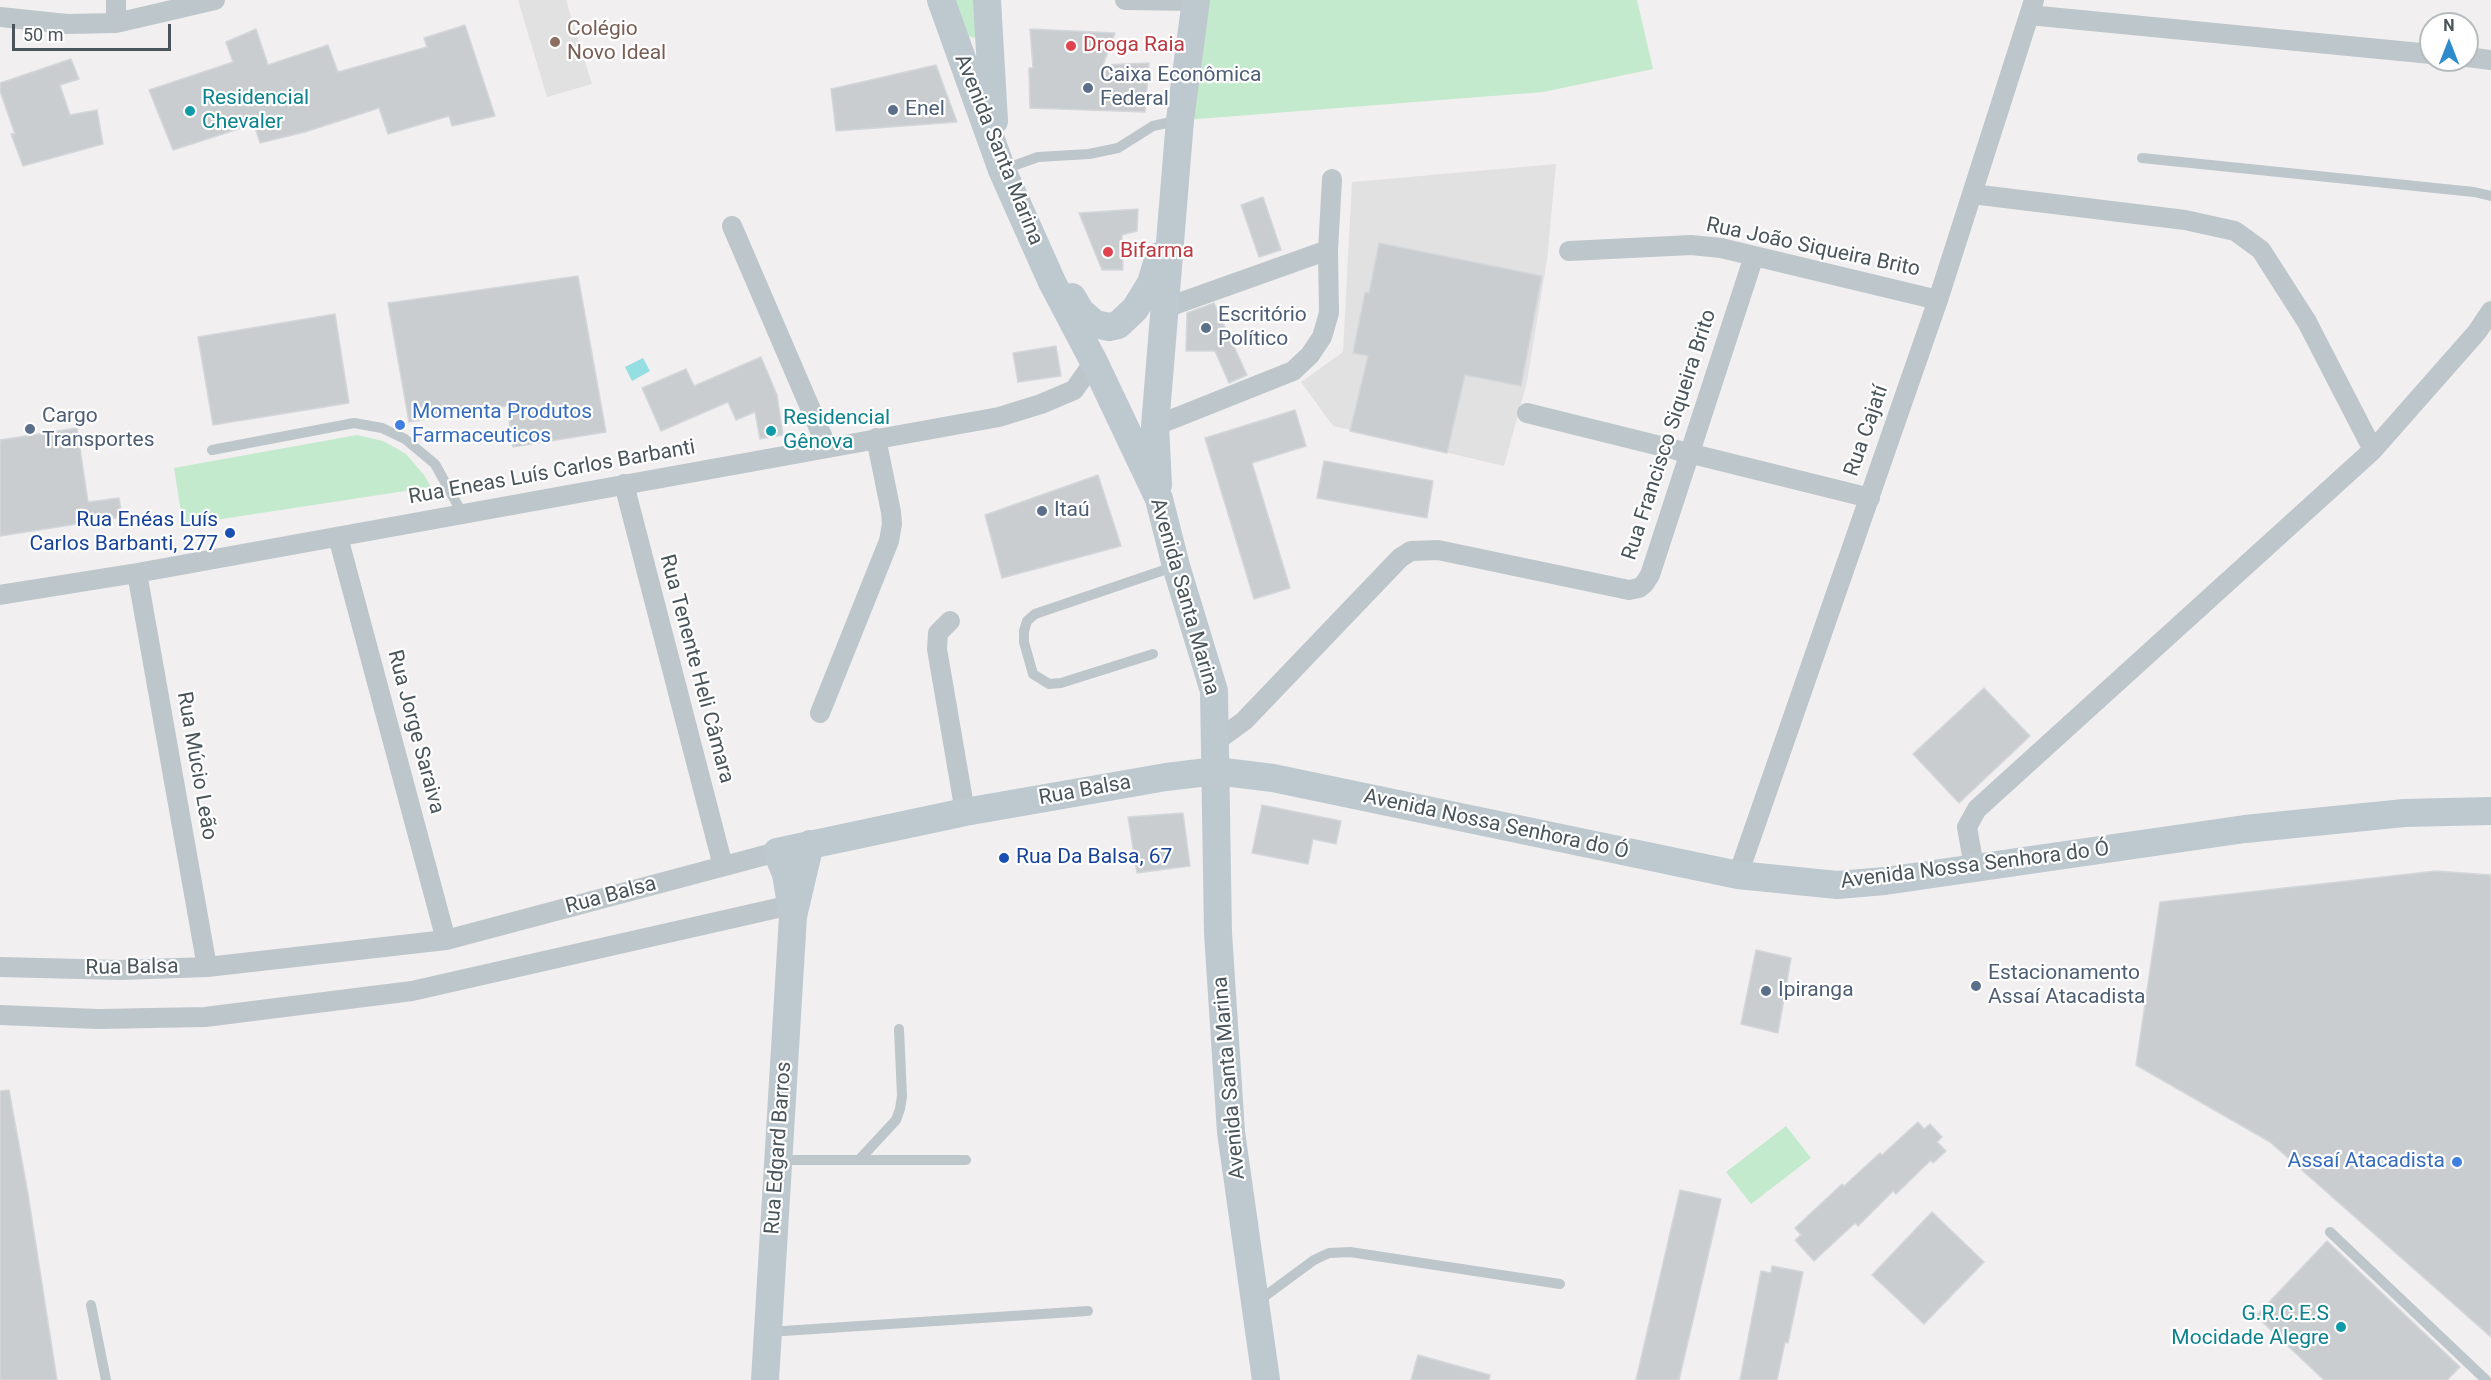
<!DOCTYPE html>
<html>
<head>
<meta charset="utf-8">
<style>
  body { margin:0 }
  #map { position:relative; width:2491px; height:1380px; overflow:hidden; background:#f2eff0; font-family:Roboto,sans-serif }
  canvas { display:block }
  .north { position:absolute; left:2419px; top:12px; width:60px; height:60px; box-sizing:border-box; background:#fff; border:2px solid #b6bbbd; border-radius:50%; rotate:0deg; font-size:16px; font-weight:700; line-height:24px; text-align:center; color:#49555b }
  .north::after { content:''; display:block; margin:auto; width:21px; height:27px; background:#2e8ccd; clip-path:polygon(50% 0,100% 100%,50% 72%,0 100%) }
  .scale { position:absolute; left:12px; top:24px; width:159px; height:27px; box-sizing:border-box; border:3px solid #49555b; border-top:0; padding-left:8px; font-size:18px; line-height:21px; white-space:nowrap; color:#49555b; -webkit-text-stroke:4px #fff; paint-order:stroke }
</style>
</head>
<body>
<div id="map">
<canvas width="2491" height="1380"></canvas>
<div class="north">N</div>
<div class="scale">50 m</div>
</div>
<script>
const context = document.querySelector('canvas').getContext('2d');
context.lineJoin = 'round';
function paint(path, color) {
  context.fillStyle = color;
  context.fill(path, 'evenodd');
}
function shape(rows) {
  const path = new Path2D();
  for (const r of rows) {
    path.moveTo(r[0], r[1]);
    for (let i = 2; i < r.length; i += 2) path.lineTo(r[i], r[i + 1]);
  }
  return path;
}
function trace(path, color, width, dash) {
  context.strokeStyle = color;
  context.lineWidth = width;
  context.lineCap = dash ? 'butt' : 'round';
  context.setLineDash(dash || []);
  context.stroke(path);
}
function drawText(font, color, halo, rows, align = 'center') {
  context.font = font + ' Roboto,sans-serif';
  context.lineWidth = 4.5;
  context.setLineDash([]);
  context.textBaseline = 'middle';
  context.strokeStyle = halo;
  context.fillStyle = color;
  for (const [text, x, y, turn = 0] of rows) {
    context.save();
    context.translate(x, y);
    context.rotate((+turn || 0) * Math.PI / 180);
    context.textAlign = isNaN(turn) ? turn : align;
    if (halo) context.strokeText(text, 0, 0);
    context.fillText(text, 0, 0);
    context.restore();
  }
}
paint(shape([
  [518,0,566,0,592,84,547,97],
  [1556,164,1547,260,1527,382,1504,466,1333,426,1301,382,1343,352,1352,182]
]), '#e2e1e1');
paint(shape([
  [941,0,987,0,982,39,952,33],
  [1196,0,1637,0,1653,69,1543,92,1185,120],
  [357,435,383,441,406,454,424,475,431,487,183,525,174,468],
  [1786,1126,1811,1158,1751,1204,1726,1172]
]), '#c3eacc');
paint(shape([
  [643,358,650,371,632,381,625,367]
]), '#95dee2');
const building = shape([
  [465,25,495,116,452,126,449,116,388,134,379,108,305,132,260,143,254,124,173,150,149,90,233,62,226,42,256,29,268,65,328,45,338,72,427,47,424,38,465,25],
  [1030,29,1115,33,1103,65,1149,63,1145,112,1030,108,1029,68,1033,68,1030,29],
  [71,59,79,79,60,85,70,115,97,110,103,144,23,166,11,134,15,134,0,91,0,83,71,59],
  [936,65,957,122,836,131,831,89,936,65],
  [1263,197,1281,250,1259,257,1241,205,1263,197],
  [1138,209,1137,231,1122,235,1123,270,1102,270,1079,213,1138,209],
  [1379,243,1542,276,1521,386,1465,375,1447,453,1350,431,1368,356,1353,353,1365,292,1369,293,1379,243],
  [578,276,606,432,513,447,507,406,409,422,388,303,578,276],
  [1214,303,1247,375,1229,383,1215,351,1186,351,1187,313,1214,303],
  [335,314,349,403,213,425,198,337,335,314],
  [1056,346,1061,376,1018,382,1013,353,1056,346],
  [761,357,777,395,783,435,760,439,755,412,736,420,728,402,661,431,642,388,686,369,694,386,761,357],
  [1295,410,1306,446,1252,463,1290,588,1254,599,1205,438,1295,410],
  [77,428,88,502,119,498,122,517,0,536,0,440,77,428],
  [1324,461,1433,481,1427,518,1317,498,1324,461],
  [1098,475,1121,546,1002,578,985,515,1098,475],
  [1984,688,2030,736,1959,803,1913,754,1984,688],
  [1262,805,1341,821,1336,844,1313,839,1308,864,1252,853,1262,805],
  [1183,813,1190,866,1137,873,1128,817,1183,813],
  [2436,871,2491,875,2491,1337,2270,1142,2136,1065,2160,902,2436,871],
  [1756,950,1791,958,1778,1033,1741,1024,1756,950],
  [9,1090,28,1194,57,1380,0,1380,0,1091,9,1090],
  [1918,1122,1924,1129,1930,1124,1942,1137,1937,1142,1946,1151,1933,1163,1931,1160,1896,1194,1893,1191,1858,1226,1855,1223,1814,1261,1795,1240,1801,1235,1795,1228,1842,1184,1844,1186,1880,1153,1882,1155,1918,1122],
  [1680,1190,1721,1199,1705,1269,1679,1380,1636,1380,1680,1190],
  [1932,1212,1984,1262,1924,1324,1872,1275,1932,1212],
  [2327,1241,2460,1367,2447,1380,2324,1380,2256,1316,2327,1241],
  [1772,1266,1803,1272,1788,1343,1785,1342,1777,1380,1740,1380,1761,1271,1771,1273,1772,1266],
  [1418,1355,1490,1375,1489,1380,1411,1380,1418,1355]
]);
paint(building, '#cacdd0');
trace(building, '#d4d7da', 1.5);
trace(shape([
  [2142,158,2474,192,2491,196],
  [1002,170,1038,157,1089,154,1118,148,1153,126,1180,120],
  [212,450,354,423,382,428,405,439,435,464,462,513],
  [1153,654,1061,683,1049,684,1033,674,1024,642,1024,631,1027,621,1035,614,1176,566],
  [781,1160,966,1160],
  [859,1160,896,1120,900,1109,902,1096,899,1029],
  [2330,1232,2486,1380],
  [1257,1302,1314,1260,1329,1253,1350,1252,1560,1284],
  [91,1305,106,1380],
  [768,1332,1088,1311]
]), '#bdc6ca', 10);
trace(shape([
  [116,0,116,23],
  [1125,0,1196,1],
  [2029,15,2431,54],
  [0,17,67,24,116,23,215,0],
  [2467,57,2491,60],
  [1972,194,2185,220,2235,231,2261,250,2307,322,2373,450],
  [732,226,827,447],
  [1328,250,1332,179],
  [1569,251,1691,245,1721,248,1938,300],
  [1527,413,1870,498],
  [1155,426,1293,371,1310,355,1322,337,1329,313,1328,250,1165,308],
  [624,484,723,866],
  [338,537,446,940],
  [137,573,207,967],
  [0,595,137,573,999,417,1041,404,1074,390,1094,362],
  [950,621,938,633,937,649,965,812],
  [820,713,889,541,892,524,891,512,876,438],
  [1215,742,1244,721,1400,558,1411,551,1438,550,1629,590,1639,588,1644,584,1650,575,1754,256],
  [1974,867,1967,827,1977,809,2373,450,2477,332,2491,311],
  [1738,875,1938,300,2034,0],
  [0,967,121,970,207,967,446,940,777,852],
  [0,1015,98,1019,205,1017,412,991,791,905]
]), '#bdc6ca', 20);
trace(shape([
  [941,0,1002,170,1052,282,1094,362,1159,499,1176,566,1214,691,1218,933,1231,1132,1266,1380],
  [987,0,994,121],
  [1072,297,1081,312,1095,324,1109,327,1118,325,1135,309,1151,283,1159,256],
  [1158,485,1155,426,1180,120,1196,0],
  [793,916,786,874,777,852,965,812,1166,777,1216,771,1273,778,1738,875,1837,885,1885,881,2245,829,2404,813,2491,811],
  [765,1380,793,916,810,844]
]), '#bdc8cf', 28);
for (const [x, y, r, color] of [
  [555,42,6,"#8d6e63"],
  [1071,46,6,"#e0444e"],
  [1088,88,6,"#5c6f8a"],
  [893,110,6,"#5c6f8a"],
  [190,111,6,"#0f9aa8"],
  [1108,252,6,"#e0444e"],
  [1206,328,6,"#5c6f8a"],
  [400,425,6,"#3f7fe0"],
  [30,429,6,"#5c6f8a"],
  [771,431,6,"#0f9aa8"],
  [1042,511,6,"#5c6f8a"],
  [230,533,6,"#1a4fb4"],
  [1004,858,6,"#1a4fb4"],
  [1976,986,6,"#5c6f8a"],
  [1766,991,6,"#5c6f8a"],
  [2457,1162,6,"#3f7fe0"],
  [2341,1327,6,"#0f9aa8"]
]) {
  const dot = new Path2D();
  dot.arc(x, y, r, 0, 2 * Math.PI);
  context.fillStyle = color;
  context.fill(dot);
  trace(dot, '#fff', 2);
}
drawText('21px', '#785e54', '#fff', [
  ["Colégio",567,30],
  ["Novo Ideal",567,54]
], 'left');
drawText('21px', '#be3a42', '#fff', [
  ["Droga Raia",1083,46],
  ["Bifarma",1120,252]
], 'left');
drawText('21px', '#4e5e75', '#fff', [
  ["Caixa Econômica",1100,76],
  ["Federal",1100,100],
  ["Enel",905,110],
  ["Escritório",1218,316],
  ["Político",1218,340],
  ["Cargo",42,417],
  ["Transportes",42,441],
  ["Itaú",1054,511],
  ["Estacionamento",1988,974],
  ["Assaí Atacadista",1988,998],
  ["Ipiranga",1778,991]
], 'left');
drawText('21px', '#0d838f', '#fff', [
  ["Residencial",202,99],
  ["Chevaler",202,123],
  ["Residencial",783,419],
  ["Gênova",783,443],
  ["G.R.C.E.S",2329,1315,"right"],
  ["Mocidade Alegre",2329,1339,"right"]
], 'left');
drawText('21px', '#49555b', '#fff', [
  ["Avenida Santa Marina",998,150,68],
  ["Rua João Siqueira Brito",1813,248,12],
  ["Rua Cajatí",1867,431,-71],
  ["Rua Francisco Siqueira Brito",1670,435,-72],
  ["Rua Eneas Luís Carlos Barbanti",552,473,-10],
  ["Avenida Santa Marina",1184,597,74],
  ["Rua Tenente Heli Câmara",696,669,75],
  ["Rua Jorge Saraiva",415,732,75],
  ["Rua Múcio Leão",196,766,80],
  ["Rua Balsa",1085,791,-10],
  ["Avenida Nossa Senhora do Ó",1496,825,12],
  ["Avenida Nossa Senhora do Ó",1975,866,-7],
  ["Rua Balsa",611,896,-15],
  ["Rua Balsa",132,968,-1],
  ["Avenida Santa Marina",1230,1078,-95],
  ["Rua Edgard Barros",779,1148,-86]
]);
drawText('21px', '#366cbe', '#fff', [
  ["Momenta Produtos",412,413],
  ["Farmaceuticos",412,437],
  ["Assaí Atacadista",2445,1162,"right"]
], 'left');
drawText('21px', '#164399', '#fff', [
  ["Rua Enéas Luís",218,521],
  ["Carlos Barbanti, 277",218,545],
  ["Rua Da Balsa, 67",1016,858,"left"]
], 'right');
</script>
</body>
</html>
